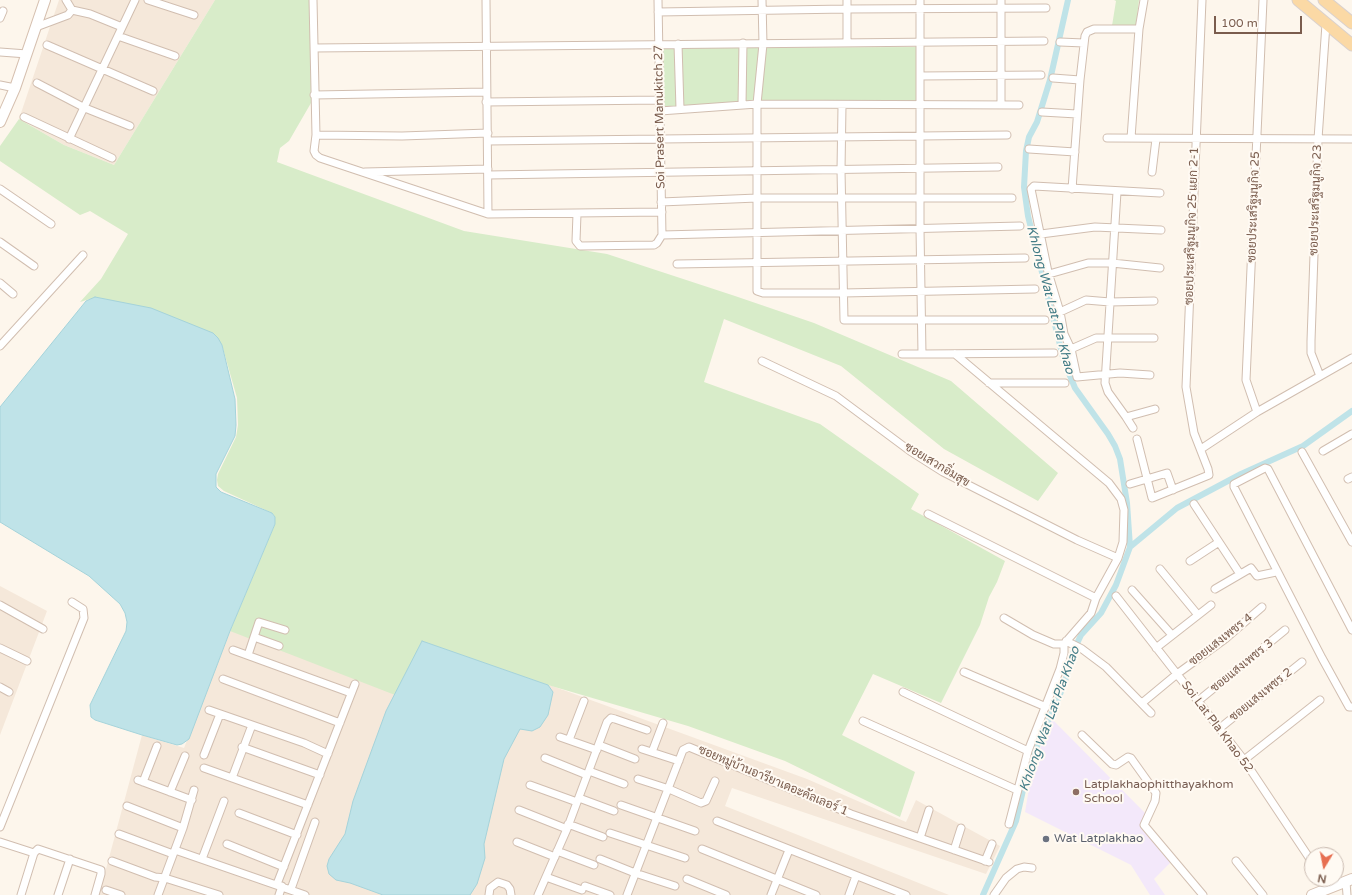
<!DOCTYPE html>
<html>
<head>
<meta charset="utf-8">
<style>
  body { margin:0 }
  #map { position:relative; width:1352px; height:895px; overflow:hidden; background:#fdf6ec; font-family:"Varela Round",sans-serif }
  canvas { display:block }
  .north { position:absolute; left:1304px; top:847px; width:40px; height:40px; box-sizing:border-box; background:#fffaf3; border:1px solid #cabbb1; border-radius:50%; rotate:190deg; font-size:11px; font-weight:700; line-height:16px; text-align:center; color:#7a5c4d }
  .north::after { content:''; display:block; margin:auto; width:14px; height:18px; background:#e76f51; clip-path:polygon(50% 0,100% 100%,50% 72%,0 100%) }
  .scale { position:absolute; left:1214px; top:16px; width:88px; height:18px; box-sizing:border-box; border:2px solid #7a5c4d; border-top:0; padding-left:5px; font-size:12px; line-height:14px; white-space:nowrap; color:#7a5c4d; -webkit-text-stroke:3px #fffaf3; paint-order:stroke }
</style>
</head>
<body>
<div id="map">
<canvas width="1352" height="895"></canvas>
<div class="north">N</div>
<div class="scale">100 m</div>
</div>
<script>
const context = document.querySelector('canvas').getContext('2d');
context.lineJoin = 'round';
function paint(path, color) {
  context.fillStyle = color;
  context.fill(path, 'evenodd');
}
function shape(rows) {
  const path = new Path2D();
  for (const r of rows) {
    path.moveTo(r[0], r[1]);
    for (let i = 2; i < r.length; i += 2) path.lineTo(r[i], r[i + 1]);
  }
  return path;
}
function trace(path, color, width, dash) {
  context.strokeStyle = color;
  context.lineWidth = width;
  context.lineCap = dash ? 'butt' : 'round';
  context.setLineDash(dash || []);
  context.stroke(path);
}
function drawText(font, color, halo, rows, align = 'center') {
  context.font = font + ' "Varela Round",Sarabun,sans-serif';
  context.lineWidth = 4;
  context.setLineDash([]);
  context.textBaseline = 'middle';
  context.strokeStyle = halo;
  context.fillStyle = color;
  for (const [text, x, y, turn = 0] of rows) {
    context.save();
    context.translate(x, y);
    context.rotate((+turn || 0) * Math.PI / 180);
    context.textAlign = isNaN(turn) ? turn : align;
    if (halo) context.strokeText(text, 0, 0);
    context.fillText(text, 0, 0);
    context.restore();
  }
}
paint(shape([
  [59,0,215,0,114,165,64,145,19,119],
  [0,586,47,611,0,735],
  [239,609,421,638,807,779,906,822,916,800,1000,846,986,874,732,788,725,806,949,895,99,895,142,735,184,748]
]), '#f5e8da');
paint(shape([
  [1051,718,1147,815,1141,825,1172,861,1154,879,1165,895,1150,895,1131,865,1025,812,1032,771]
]), '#f3e8fa');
paint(shape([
  [215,0,310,0,311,103,289,141,280,148,277,162,464,231,607,254,735,296,814,323,951,381,1058,473,1038,501,944,449,841,366,724,319,704,382,820,424,919,494,911,509,1005,561,997,582,989,597,980,625,941,703,873,674,842,735,915,772,900,817,785,761,688,726,548,685,422,641,395,695,230,631,275,524,275,517,272,513,224,491,218,486,217,480,218,474,236,437,238,425,237,398,222,345,90,299,80,302,101,279,128,234,90,211,80,215,0,161,0,146,19,119,64,145,114,165],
  [1114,0,1139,0,1135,33,1111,32,1116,1],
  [923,47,923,106,663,109,661,48]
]), '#d8ecc9');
const water = shape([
  [95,297,151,308,213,333,218,338,222,345,235,399,236,425,235,436,216,474,216,487,221,492,272,513,275,517,275,524,230,631,189,739,182,744,177,745,142,735,95,720,91,717,90,705,126,631,127,622,125,613,120,604,89,576,0,522,0,407,86,301,95,297],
  [422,641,548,685,553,692,548,715,540,727,532,731,520,729,504,759,484,844,485,858,477,884,470,895,383,895,350,883,336,880,329,874,327,866,329,859,345,834,353,801,386,711,422,641]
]);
paint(water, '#bfe3e8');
trace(water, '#a5d3da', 1);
trace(shape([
  [1130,547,1177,508,1241,474,1303,446,1352,411],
  [983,895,1016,821,1026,777,1034,753,1064,685,1073,652,1081,635,1101,613,1116,585,1130,547,1127,503,1120,459,1115,446,1108,434,1075,388,1064,361,1028,216,1024,187,1026,151,1029,137,1037,122,1050,80,1068,0]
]), '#bfe3e8', 6);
const street = shape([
  [148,0,194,15],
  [313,0,316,135,314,151,316,155,320,158,488,214,662,212],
  [486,0,488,214],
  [762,0,763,44,757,104,757,291,763,293,843,293,1035,289],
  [847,0,847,43],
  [920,0,920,229,922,354,1054,353],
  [72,10,90,14,122,27],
  [658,12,847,9,1046,8],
  [0,18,3,11],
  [36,27,68,15,72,10,66,0],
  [118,36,175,56],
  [1060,42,1084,43],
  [678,44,680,109],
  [47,45,153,91],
  [314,48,1044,41],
  [0,52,27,54],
  [920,76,1041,75],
  [1053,78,1080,80],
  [37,83,85,108,130,126],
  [0,85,15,88],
  [314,95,486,92],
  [486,102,660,100],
  [1001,104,1001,0],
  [742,105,743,43],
  [842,106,841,170,844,320,1045,320],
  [660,111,757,104,1019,105],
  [1042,112,1077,114],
  [24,117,112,158],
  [316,135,402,136,488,133],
  [1107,138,1352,139],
  [1131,138,1139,29,1144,0],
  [69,139,135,0],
  [488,141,1007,135],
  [1029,149,1075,152],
  [365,172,488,169],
  [1152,172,1156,139],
  [488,175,998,167],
  [0,189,51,224],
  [1072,189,1080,80,1085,36,1087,32,1094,29,1139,29],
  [1117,192,1105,383,1108,392,1126,417,1133,428],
  [661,202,757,198,1012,198],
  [577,214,576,241,580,246,654,245,657,243,662,235,658,0],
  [1041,234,1095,227,1161,230],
  [662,235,1020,226],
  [0,242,34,266],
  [677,264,1025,258],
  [1049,274,1088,263,1112,263,1160,268],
  [0,283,13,294],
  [1060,312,1086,300,1110,302,1154,301],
  [0,346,83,255],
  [1071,349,1096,338,1154,338],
  [902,354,922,354],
  [955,354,1109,483,1121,499,1124,510,1123,542,1118,558,1096,598,1091,613,1064,644,1064,653,1060,669,1028,751,1009,824],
  [762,361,836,396,910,451,943,472,1077,540,1118,558],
  [1150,375,1120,373,1077,377,1071,349,1064,334,1060,312,1048,272,1031,189,1034,186,1160,193],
  [1320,376,1311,353,1311,341,1318,139,1326,24],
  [989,383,1065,383],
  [1257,412,1246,380,1263,0],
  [1126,417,1155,409],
  [1137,439,1152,498,1209,475,1208,469,1194,433,1186,387,1202,0],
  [1201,449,1257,412,1352,358],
  [1323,451,1352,434],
  [1302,452,1352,542],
  [1348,479,1352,477],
  [1130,484,1167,473,1173,490],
  [1194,504,1240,574],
  [928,514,1096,598],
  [1190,561,1219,542],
  [1160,569,1198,615],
  [1215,589,1251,568,1257,576,1276,572],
  [1132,590,1172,635],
  [1116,596,1244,760,1312,862],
  [0,605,43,629],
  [1004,618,1033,635,1054,644,1064,644],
  [1352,630,1268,469,1265,468,1234,484,1234,487,1322,658,1349,707,1352,707],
  [254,637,279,646],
  [1066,641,1082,649,1106,667,1151,713],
  [0,648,27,661],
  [1156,648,1211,605],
  [233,650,351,693],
  [248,655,259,622,285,630],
  [964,672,1046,707],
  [223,679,340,723],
  [0,687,9,692],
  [903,692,1028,751],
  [1198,701,1285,630],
  [1142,703,1177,674,1225,639,1262,607],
  [209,710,304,743,328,754],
  [863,721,1017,790],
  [1220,728,1302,662],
  [1082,735,1112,764,1116,765,1128,757,1131,758,1156,793,1155,801,1144,825,1203,895],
  [560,737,597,750],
  [569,740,584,701],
  [599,745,635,759],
  [242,747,320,775],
  [642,749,679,761],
  [652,752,663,723],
  [204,755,220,714],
  [545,758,587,775],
  [1244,760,1320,700],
  [204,768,308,805],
  [589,771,624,784],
  [232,778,252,725],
  [638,779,669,789,701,803,706,801,715,781],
  [138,780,192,800],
  [143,782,157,746],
  [530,785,577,802],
  [170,792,185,756],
  [579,798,614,811],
  [621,805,695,831],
  [127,806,183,828],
  [519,810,567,829],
  [239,813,297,835],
  [717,821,906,895],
  [568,824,603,837],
  [0,827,84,618,83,609,72,602],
  [610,833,685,858],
  [119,834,173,854],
  [920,838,929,810],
  [0,842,34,853],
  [517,842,555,857],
  [227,844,284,867],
  [702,849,816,895],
  [175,850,305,895],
  [954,850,961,828],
  [557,851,594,865],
  [202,859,224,801],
  [600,859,635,873,675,886],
  [112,861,155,877,165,878,219,895],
  [985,861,992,844],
  [1236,861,1263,895],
  [546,877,582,890],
  [687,879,726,895],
  [1323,879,1329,888],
  [1346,882,1347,895],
  [277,884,355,684],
  [585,886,610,895],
  [291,889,315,822],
  [106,890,121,895],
  [21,895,34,853,38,849,101,870,101,874,95,895],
  [58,895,70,859],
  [158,895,183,828,194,790],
  [279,895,282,886],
  [489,895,490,888,498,882,507,885,510,889,511,895],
  [538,895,567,829,607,722,611,718,615,719,647,730],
  [627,895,683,750,689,747,851,814,989,862],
  [771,895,789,850],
  [849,895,856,876],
  [994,895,1006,878,1017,869,1024,867,1032,868]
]);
const secondary = shape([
  [0,122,15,88,45,0],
  [1312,895,1352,879]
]);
const primary = shape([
  [1298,0,1352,45],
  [1324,0,1352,23]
]);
trace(street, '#d1beb0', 9);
trace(secondary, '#d6c0b0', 12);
trace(primary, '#dad1cd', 13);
trace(street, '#fff', 7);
trace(secondary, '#fff', 10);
trace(primary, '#fbd9a5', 11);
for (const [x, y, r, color] of [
  [1076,792,4,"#8d6e63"],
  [1046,839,4,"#6b7280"]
]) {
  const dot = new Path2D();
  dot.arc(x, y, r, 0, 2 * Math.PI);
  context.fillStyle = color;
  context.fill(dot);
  trace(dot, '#fffaf3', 1.5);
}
drawText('12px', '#7a5c4d', '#fffaf3', [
  ["Soi Prasert Manukitch 27",660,117,-91],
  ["ซอยประเสริฐมนูกิจ 23",1316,200,-88],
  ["ซอยประเสริฐมนูกิจ 25",1254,207,-88],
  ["ซอยประเสริฐมนูกิจ 25 แยก 2-1",1192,226,-88],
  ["ซอยเสวกอิ่มสุข",937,465,31],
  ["ซอยแสงเพชร 4",1221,640,-38],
  ["ซอยแสงเพชร 3",1242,666,-39],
  ["ซอยแสงเพชร 2",1261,695,-39],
  ["Soi Lat Pla Khao 52",1217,727,53],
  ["ซอยหมู่บ้านอารียาเดอะคัลเลอร์ 1",773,781,23]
]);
drawText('12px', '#785e54', '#fffaf3', [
  ["Latplakhaophitthayakhom",1084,785],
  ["School",1084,799]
], 'left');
drawText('12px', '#5b616d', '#fffaf3', [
  ["Wat Latplakhao",1054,839]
], 'left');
drawText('italic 13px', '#437c86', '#fffaf3', [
  ["Khlong Wat Lat Pla Khao",1050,300,75],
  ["Khlong Wat Lat Pla Khao",1050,719,-70]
]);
</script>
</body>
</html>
